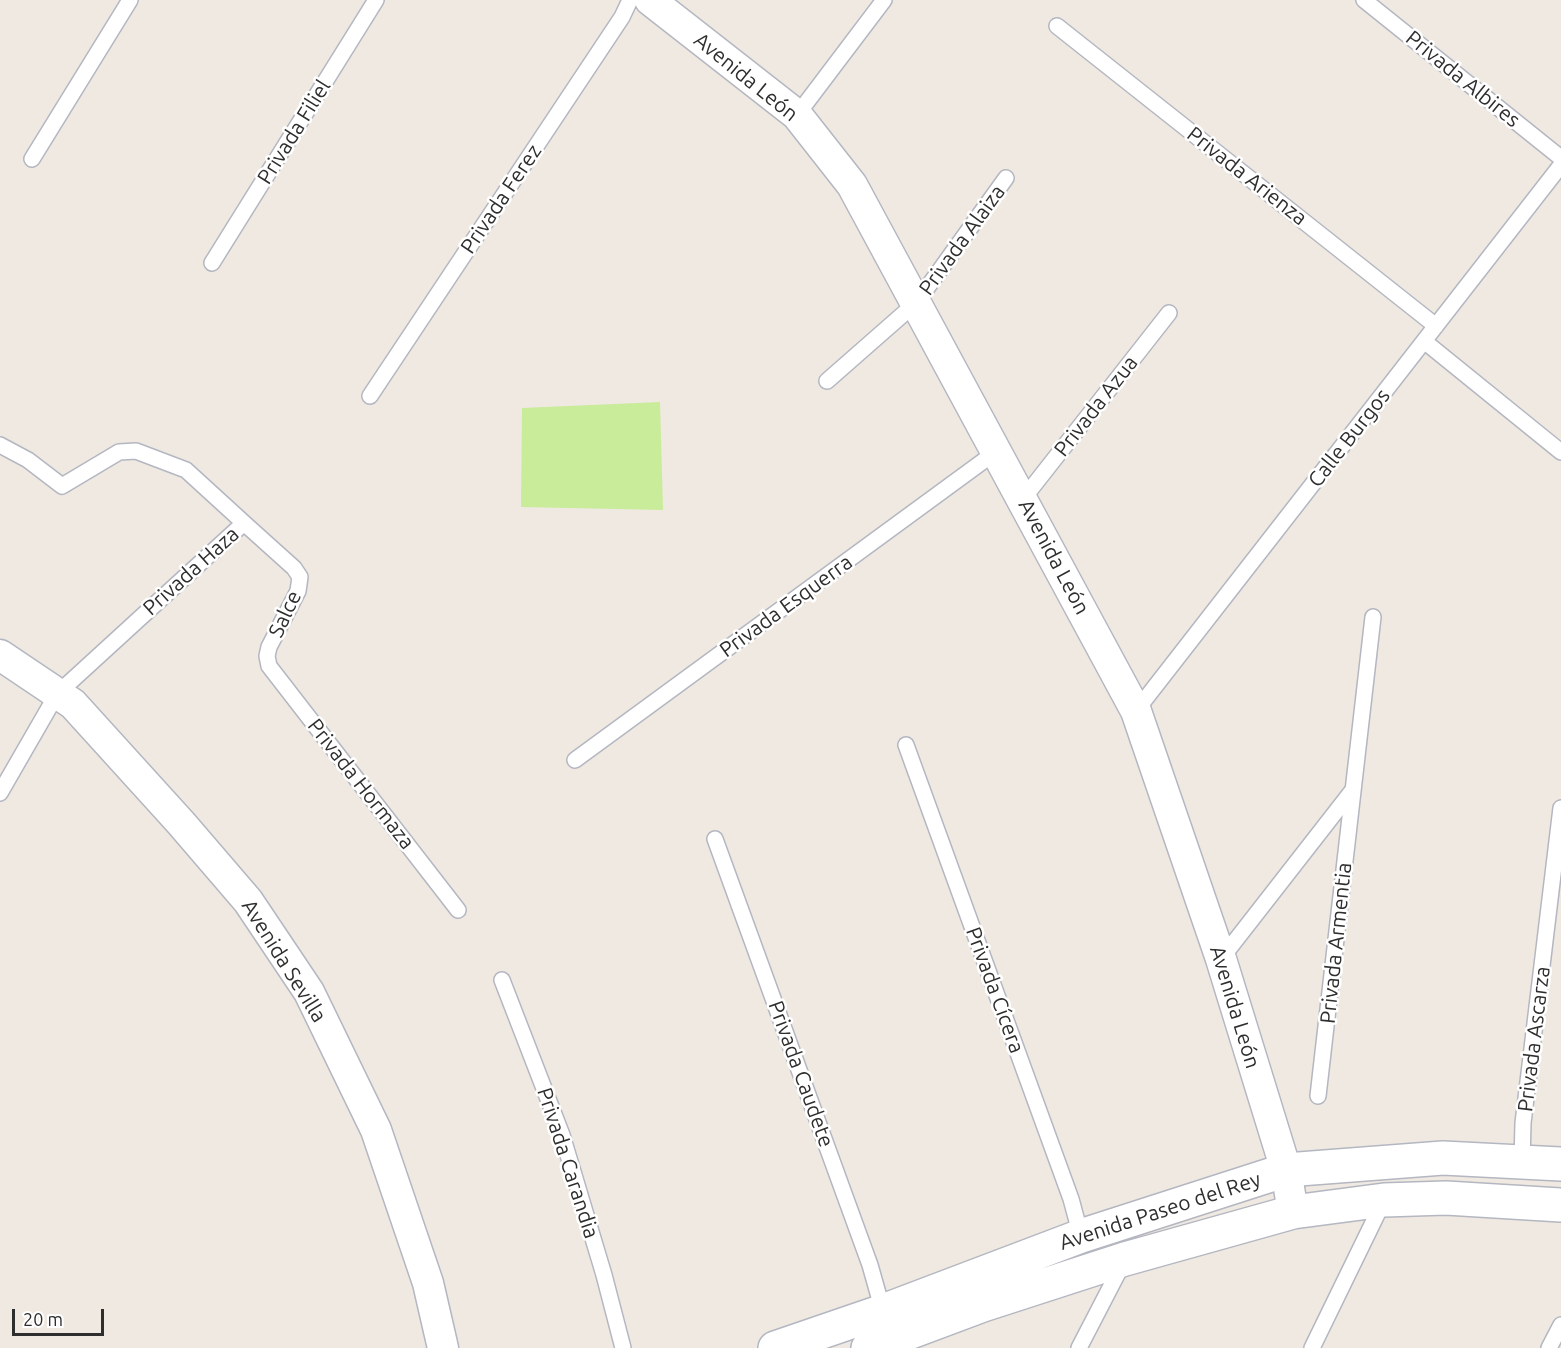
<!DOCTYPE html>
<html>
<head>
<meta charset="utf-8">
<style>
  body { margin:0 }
  #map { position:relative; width:1561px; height:1348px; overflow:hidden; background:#efe9e1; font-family:Ubuntu,sans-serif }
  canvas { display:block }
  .scale { position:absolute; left:12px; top:1309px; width:92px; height:27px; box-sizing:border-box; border:3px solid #2e2e2e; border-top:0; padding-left:8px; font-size:18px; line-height:21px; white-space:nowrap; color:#2e2e2e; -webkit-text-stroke:4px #fff; paint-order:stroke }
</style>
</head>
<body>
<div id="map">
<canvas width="1561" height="1348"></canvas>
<div class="scale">20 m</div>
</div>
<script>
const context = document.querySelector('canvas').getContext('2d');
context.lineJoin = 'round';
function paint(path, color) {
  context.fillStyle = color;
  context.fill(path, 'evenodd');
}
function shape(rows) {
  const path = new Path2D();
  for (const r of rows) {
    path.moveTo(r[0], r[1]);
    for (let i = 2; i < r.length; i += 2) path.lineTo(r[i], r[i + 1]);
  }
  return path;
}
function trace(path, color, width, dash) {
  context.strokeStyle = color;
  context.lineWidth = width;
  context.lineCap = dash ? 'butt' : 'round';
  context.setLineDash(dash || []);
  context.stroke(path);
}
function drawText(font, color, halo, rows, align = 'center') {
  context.font = font + ' Ubuntu,sans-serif';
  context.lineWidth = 5;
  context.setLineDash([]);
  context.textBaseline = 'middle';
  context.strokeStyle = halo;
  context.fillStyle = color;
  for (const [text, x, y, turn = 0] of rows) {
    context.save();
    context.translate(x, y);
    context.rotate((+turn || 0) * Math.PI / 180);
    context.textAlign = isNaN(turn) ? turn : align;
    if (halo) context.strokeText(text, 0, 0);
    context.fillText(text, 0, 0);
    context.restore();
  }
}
paint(shape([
  [660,402,663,510,521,507,522,408]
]), '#c9ec9a');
const lane = shape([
  [1364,0,1561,158],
  [1057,26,1436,326],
  [797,115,884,0],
  [32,159,130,0],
  [212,263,376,0],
  [1424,341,1561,452],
  [827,381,917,302,1006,178],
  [370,396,622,17,630,0],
  [0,445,28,460,62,486,119,452,136,451,186,470,244,523,57,694,0,793],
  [1023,499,1169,313],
  [244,523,294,568,300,577,298,591,269,647,267,656,269,666,458,910],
  [1136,711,1561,165],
  [906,745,1071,1199,1081,1236],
  [575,760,997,451],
  [715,839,870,1265,883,1311],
  [1221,959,1352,791],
  [502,980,562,1135,604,1275,623,1348],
  [1318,1096,1373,617],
  [1522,1162,1523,1123,1561,808],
  [1079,1348,1123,1263],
  [1312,1348,1384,1200],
  [1549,1348,1561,1325]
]);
const street = shape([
  [650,0,797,115,852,185,1136,711,1221,959,1286,1170,1293,1212],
  [0,655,73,704,181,823,248,901,309,992,376,1130,428,1283,443,1348]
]);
const secondary = shape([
  [775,1348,883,1311,1081,1236,1286,1170,1443,1158,1561,1164],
  [868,1348,983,1305,1125,1259,1293,1212,1384,1200,1446,1198,1561,1205]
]);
trace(lane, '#b4b7c1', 18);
trace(street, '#b4b7c1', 33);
trace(secondary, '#b4b7c1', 36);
trace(lane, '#fff', 15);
trace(street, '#fff', 30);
trace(secondary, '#fff', 33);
drawText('21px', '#2e2e2e', '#fff', [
  ["Avenida León",746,77,39],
  ["Privada Albires",1463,79,39],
  ["Privada Filiel",294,132,-58],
  ["Privada Arienza",1247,176,38],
  ["Privada Ferez",501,199,-56],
  ["Privada Alaiza",962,240,-54],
  ["Privada Azua",1096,406,-52],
  ["Calle Burgos",1349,438,-52],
  ["Avenida León",1054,557,62],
  ["Privada Haza",191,571,-42],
  ["Privada Esquerra",786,606,-36],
  ["Salce",285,614,-65],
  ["Privada Hormaza",361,784,52],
  ["Privada Armentia",1336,943,-84],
  ["Avenida Sevilla",284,961,58],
  ["Privada Cícera",995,990,70],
  ["Avenida León",1235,1007,73],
  ["Privada Ascarza",1534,1039,-83],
  ["Privada Caudete",801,1074,70],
  ["Privada Carandia",568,1163,72],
  ["Avenida Paseo del Rey",1160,1211,-18]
]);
</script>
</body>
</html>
